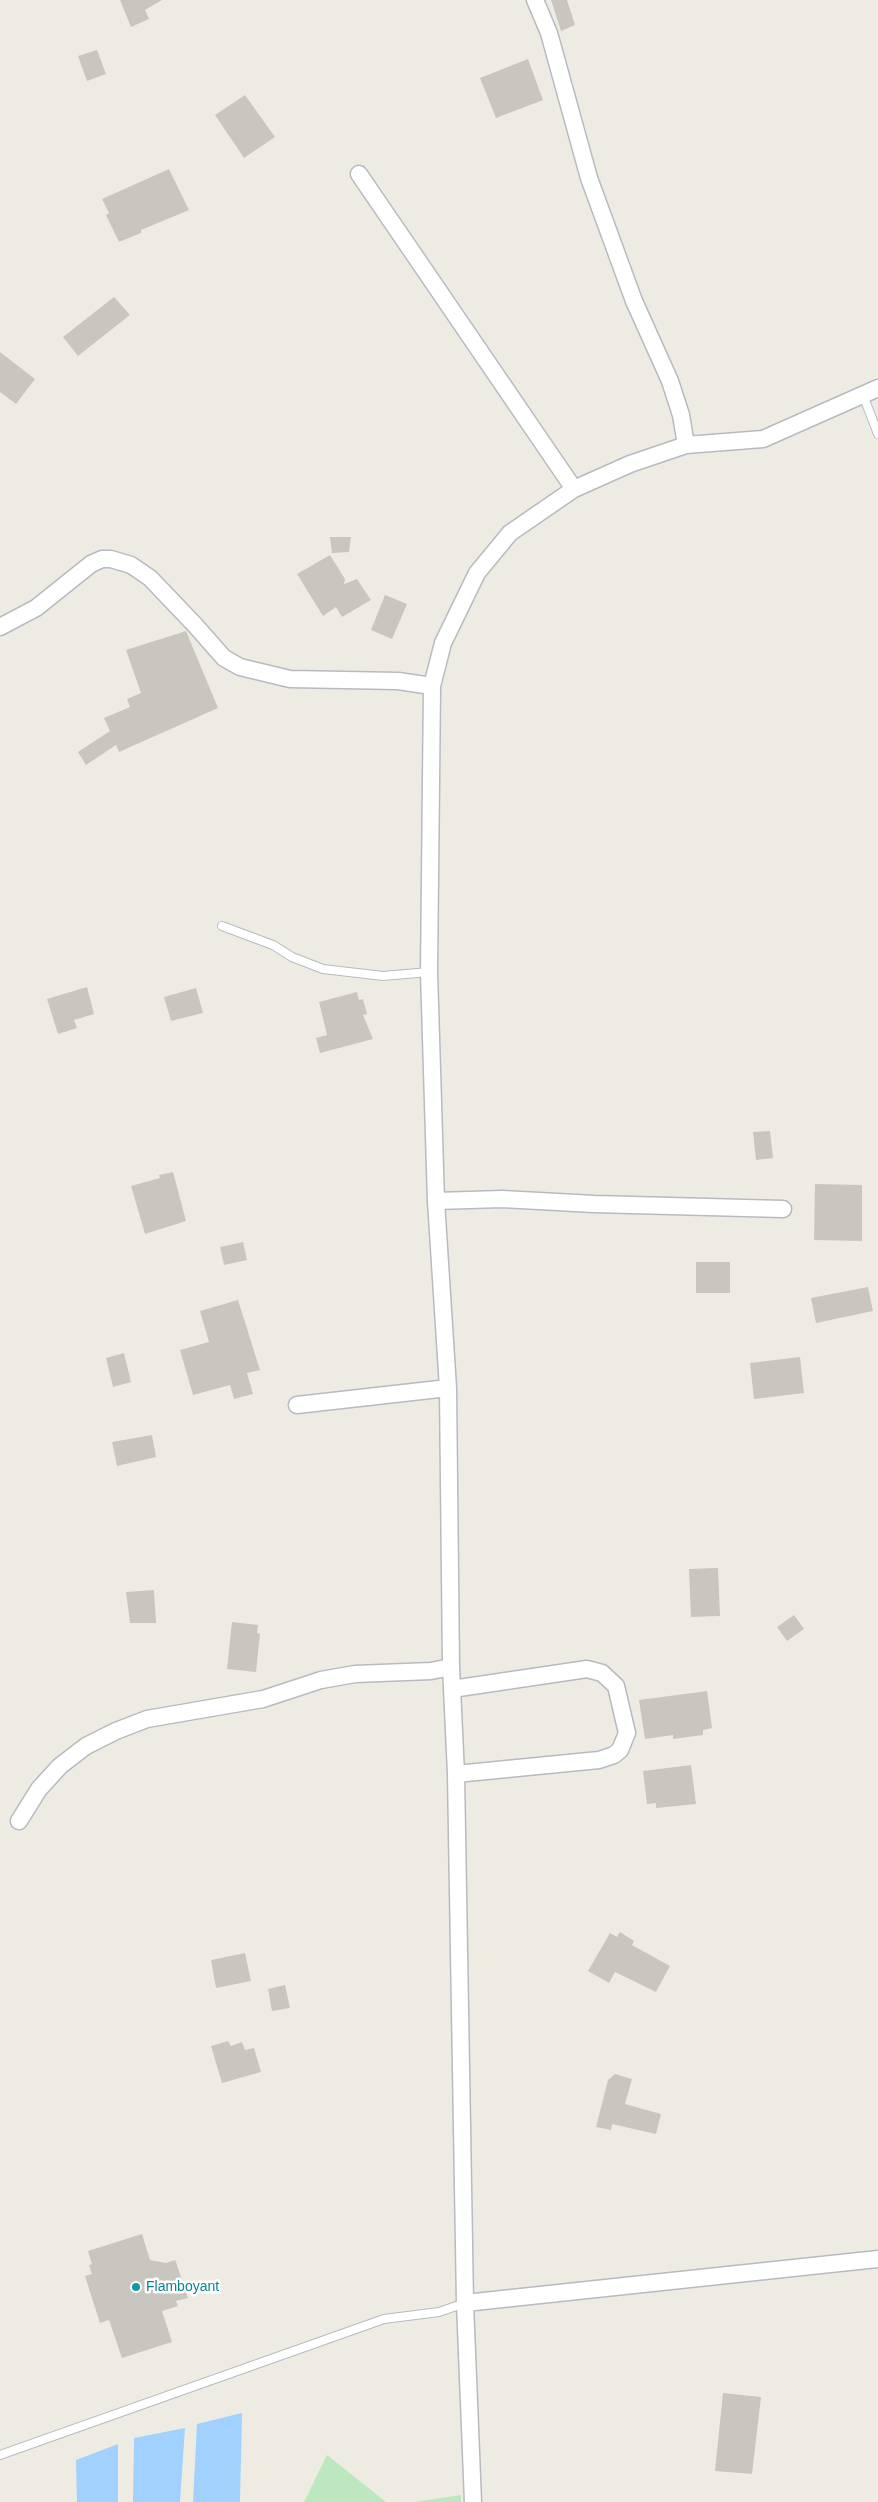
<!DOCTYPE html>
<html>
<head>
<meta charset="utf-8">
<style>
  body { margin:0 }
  canvas { display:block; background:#eeece2 }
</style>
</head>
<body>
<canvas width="878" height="2502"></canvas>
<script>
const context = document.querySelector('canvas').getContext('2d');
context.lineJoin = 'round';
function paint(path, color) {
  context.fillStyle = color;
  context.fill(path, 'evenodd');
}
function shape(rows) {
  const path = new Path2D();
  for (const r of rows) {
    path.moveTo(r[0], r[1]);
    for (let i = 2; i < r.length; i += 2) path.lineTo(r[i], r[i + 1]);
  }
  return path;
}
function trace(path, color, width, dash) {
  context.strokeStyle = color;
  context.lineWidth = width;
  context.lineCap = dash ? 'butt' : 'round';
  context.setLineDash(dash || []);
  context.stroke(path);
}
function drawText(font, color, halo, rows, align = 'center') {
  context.font = font + ' Helvetica,sans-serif';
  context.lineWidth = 5;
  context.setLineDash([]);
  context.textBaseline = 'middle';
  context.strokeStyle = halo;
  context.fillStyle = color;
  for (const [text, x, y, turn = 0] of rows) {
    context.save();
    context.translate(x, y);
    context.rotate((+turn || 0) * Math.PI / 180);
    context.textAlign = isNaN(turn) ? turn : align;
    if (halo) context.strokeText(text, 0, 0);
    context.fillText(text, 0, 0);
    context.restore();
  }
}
paint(shape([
  [327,2455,386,2502,304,2502],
  [461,2495,461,2502,415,2502]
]), '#bde7bf');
paint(shape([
  [242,2413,240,2502,193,2502,197,2424],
  [185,2428,180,2502,133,2502,134,2438],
  [118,2444,118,2502,77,2502,76,2460]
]), '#a1d1ff');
paint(shape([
  [120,0,162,0,145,10,149,19,131,27],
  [551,0,567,0,575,25,561,31],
  [97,50,106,74,87,81,78,56],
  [528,59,543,100,496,118,480,78],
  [245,95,275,137,244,158,215,115],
  [169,169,189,210,141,230,141,233,119,242,106,215,109,213,102,199],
  [114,297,130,315,78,356,63,337],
  [0,352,35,379,16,404,0,392],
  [330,537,351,537,349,552,332,553],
  [330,555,345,579,344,584,357,579,371,600,342,617,336,607,323,616,297,574],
  [385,595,407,604,392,639,371,630],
  [186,631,218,708,119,752,116,745,86,765,78,752,110,731,104,718,130,707,127,699,141,693,126,650],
  [87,987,94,1014,74,1020,77,1028,58,1034,47,999],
  [196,988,203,1013,171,1021,164,997],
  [357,992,359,1000,363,999,367,1014,363,1015,373,1039,320,1053,316,1038,327,1035,319,1002],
  [770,1131,773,1158,756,1160,753,1132],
  [173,1172,186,1221,145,1234,131,1186,160,1178,159,1175],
  [815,1184,862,1185,862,1241,814,1240],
  [243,1242,247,1260,224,1265,220,1247],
  [696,1262,730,1262,730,1293,696,1293],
  [868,1287,873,1311,816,1323,811,1298],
  [238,1300,260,1370,247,1373,253,1394,234,1399,230,1385,193,1395,180,1350,209,1342,200,1311],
  [124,1353,131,1382,113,1387,106,1358],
  [800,1357,804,1393,754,1399,750,1363],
  [152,1435,156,1457,117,1466,112,1442],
  [718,1568,720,1616,691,1617,689,1569],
  [154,1590,156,1623,130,1623,126,1592],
  [794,1615,804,1629,787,1641,777,1627],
  [232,1622,258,1625,257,1633,260,1634,256,1672,227,1669],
  [707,1691,712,1728,703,1730,703,1735,673,1739,673,1735,645,1739,639,1700],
  [691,1765,696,1804,656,1808,656,1803,647,1804,643,1771],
  [620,1932,634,1941,632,1945,670,1966,656,1992,615,1972,609,1983,588,1971,610,1933,617,1937],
  [245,1953,251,1981,216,1988,211,1960],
  [285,1985,290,2008,272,2011,268,1989],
  [228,2041,231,2046,242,2042,245,2050,254,2048,261,2072,222,2083,211,2046],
  [615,2074,632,2079,625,2104,661,2114,656,2134,612,2124,611,2130,596,2127,608,2080],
  [142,2234,150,2260,166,2263,175,2260,176,2262,188,2298,176,2301,178,2306,162,2311,172,2342,122,2358,109,2320,100,2323,85,2276,92,2274,89,2265,92,2264,88,2251],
  [723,2393,761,2397,752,2474,715,2471]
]), '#c9c6bf');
const service = shape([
  [863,395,878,434],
  [222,926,273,945,292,957,323,969,383,976,429,972],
  [0,2455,384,2319,439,2312,465,2303]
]);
const minor = shape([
  [535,0,549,33,589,178,634,301,670,381,681,415,686,445],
  [359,174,574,489],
  [0,627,36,608,91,564,102,559,111,559,131,565,150,578,194,624,224,658,240,667,290,679,398,681,432,686],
  [436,1201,502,1199,594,1204,783,1209],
  [297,1405,448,1388],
  [452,1689,587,1669,602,1673,616,1686,627,1733,620,1750,614,1755,599,1760,456,1774],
  [19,1821,39,1789,60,1766,86,1746,116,1731,147,1719,263,1699,321,1680,355,1674,431,1671,451,1667],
  [465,2303,878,2259],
  [473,2502,465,2303,456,1774,451,1667,448,1388,436,1201,429,972,432,686,443,643,477,573,510,533,574,489,630,464,686,445,763,439,878,388]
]);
trace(service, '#b7babf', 10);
trace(minor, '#b7babf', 19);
trace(service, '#fff', 8);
trace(minor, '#fff', 16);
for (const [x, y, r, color] of [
  [136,2287,5,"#0f9aa8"]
]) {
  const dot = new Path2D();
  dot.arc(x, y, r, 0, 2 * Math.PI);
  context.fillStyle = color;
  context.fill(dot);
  trace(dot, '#fff', 2);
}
drawText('14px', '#0d838f', '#fff', [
  ["Flamboyant",146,2287]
], 'left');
</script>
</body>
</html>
